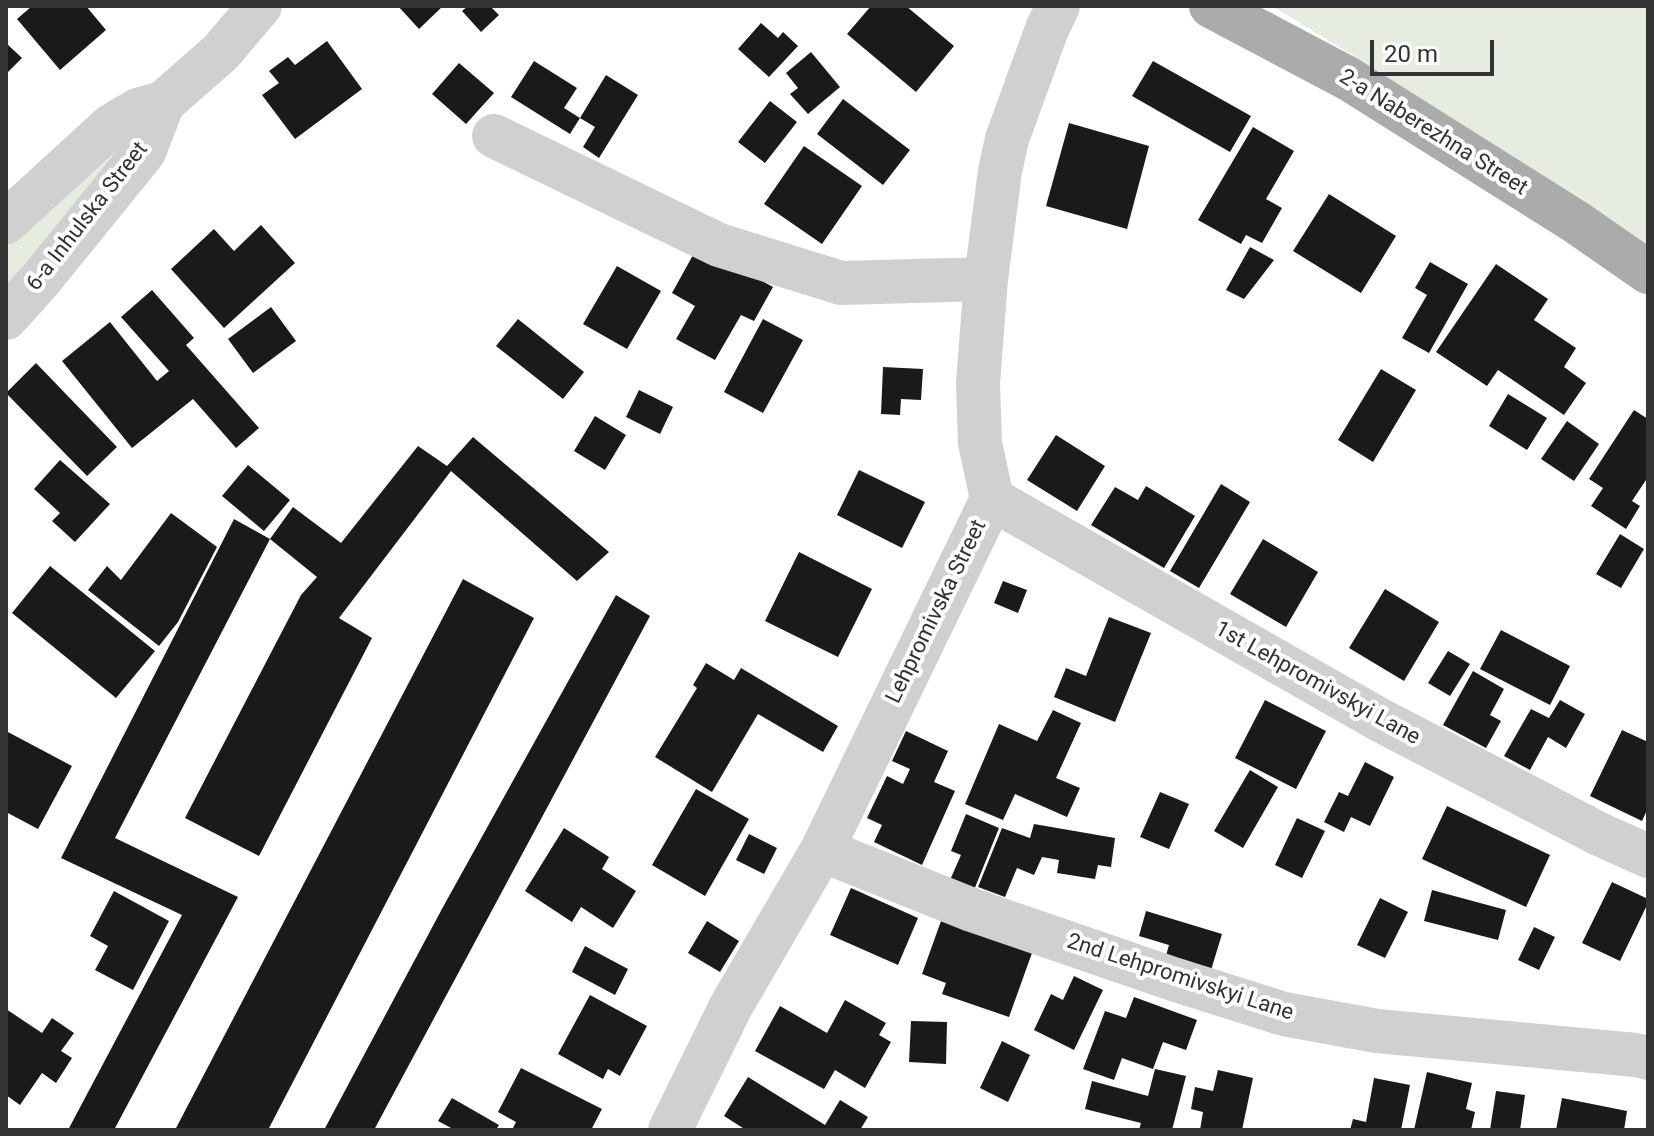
<!DOCTYPE html>
<html>
<head>
<meta charset="utf-8">
<style>
  body { margin:0 }
  #map { position:relative; width:1654px; height:1136px; overflow:hidden; background:#fff; font-family:Roboto,sans-serif }
  canvas { display:block }
  .frame { position:absolute; inset:0; border:8px solid #333; pointer-events:none }
  .scale { position:absolute; left:1370px; top:40px; width:124px; height:36px; box-sizing:border-box; border:4px solid #333; border-top:0; padding-left:10px; font-size:24px; line-height:28px; white-space:nowrap; color:#333; -webkit-text-stroke:6px #fff; paint-order:stroke }
</style>
</head>
<body>
<div id="map">
<canvas width="1654" height="1136"></canvas>
<div class="frame"></div>
<div class="scale">20 m</div>
</div>
<script>
const context = document.querySelector('canvas').getContext('2d');
context.lineJoin = 'round';
function paint(path, color) {
  context.fillStyle = color;
  context.fill(path, 'evenodd');
}
function shape(rows) {
  const path = new Path2D();
  for (const r of rows) {
    path.moveTo(r[0], r[1]);
    for (let i = 2; i < r.length; i += 2) path.lineTo(r[i], r[i + 1]);
  }
  return path;
}
function trace(path, color, width, dash) {
  context.strokeStyle = color;
  context.lineWidth = width;
  context.lineCap = dash ? 'butt' : 'round';
  context.setLineDash(dash || []);
  context.stroke(path);
}
function drawText(font, color, halo, rows, align = 'center') {
  context.font = font + ' Roboto,sans-serif';
  context.lineWidth = 8;
  context.setLineDash([]);
  context.textBaseline = 'middle';
  context.strokeStyle = halo;
  context.fillStyle = color;
  for (const [text, x, y, turn = 0] of rows) {
    context.save();
    context.translate(x, y);
    context.rotate((+turn || 0) * Math.PI / 180);
    context.textAlign = isNaN(turn) ? turn : align;
    if (halo) context.strokeText(text, 0, 0);
    context.fillText(text, 0, 0);
    context.restore();
  }
}
paint(shape([
  [1272,6,1648,6,1648,246,1586,204,1354,56],
  [142,127,6,301,6,234]
]), '#e6ecdf');
paint(shape([
  [32,6,86,6,106,30,60,70,17,19],
  [398,6,443,6,419,29],
  [468,6,490,6,499,15,481,32,462,11],
  [871,6,906,6,954,46,916,92,847,34],
  [761,23,778,38,783,32,798,46,769,77,738,49],
  [327,41,362,89,295,139,262,95,279,83,269,71,288,57,295,65],
  [6,43,22,58,6,74],
  [811,52,840,87,808,114,790,94,798,88,786,73],
  [534,61,577,88,564,108,580,118,606,75,638,95,599,158,583,147,595,127,580,118,570,134,511,97],
  [1153,61,1251,116,1230,152,1132,96],
  [459,63,494,93,466,124,432,94],
  [843,99,910,150,883,185,817,134],
  [770,101,797,122,765,163,738,142],
  [1069,123,1149,146,1127,229,1046,206],
  [1253,127,1294,151,1266,199,1282,208,1262,243,1246,235,1241,244,1198,220],
  [804,146,862,186,822,244,764,204],
  [1329,194,1396,236,1361,293,1293,251],
  [261,225,295,263,224,328,171,269,214,229,234,251],
  [1250,247,1274,260,1244,299,1226,290],
  [711,253,773,287,754,321,741,315,715,360,676,339,695,306,672,293,693,255],
  [1430,262,1468,284,1429,353,1402,338,1427,295,1415,288],
  [1496,264,1548,299,1534,320,1576,348,1564,367,1586,383,1564,415,1498,370,1487,386,1436,352],
  [617,266,661,291,627,349,583,324],
  [152,290,194,338,186,345,259,428,236,448,193,399,132,448,62,361,110,322,157,381,169,371,121,317],
  [271,307,296,341,253,373,228,339],
  [518,319,584,372,563,399,496,346],
  [763,319,803,340,763,413,724,392],
  [36,363,117,447,87,476,6,393],
  [883,367,923,369,921,400,901,399,900,415,881,414],
  [1381,369,1416,390,1373,462,1338,440],
  [639,390,673,407,660,434,626,417],
  [1508,394,1547,418,1527,450,1489,426],
  [1634,410,1648,419,1648,477,1632,501,1640,506,1626,529,1591,506,1603,488,1589,479],
  [595,416,626,435,605,470,574,451],
  [1567,421,1599,444,1574,481,1541,459],
  [1056,435,1105,466,1077,511,1027,480],
  [473,437,609,552,577,581,451,471,339,618,372,638,259,856,185,818,301,595,317,577,270,539,293,507,341,543,418,446,447,466],
  [60,460,110,504,75,542,52,521,60,513,34,489],
  [248,465,290,500,264,531,222,496],
  [859,470,925,502,902,548,837,515],
  [1221,484,1250,502,1199,588,1170,571],
  [1146,486,1195,516,1164,568,1091,525,1115,487,1138,500],
  [171,513,217,547,178,622,159,646,88,590,107,566,121,580],
  [234,519,270,539,115,838,238,897,114,1130,68,1130,182,915,61,858],
  [1620,534,1644,549,1621,588,1596,574],
  [1263,539,1318,572,1286,627,1230,594],
  [799,552,872,589,838,657,765,621],
  [50,566,155,651,116,698,12,613],
  [463,579,534,618,268,1130,175,1130],
  [1003,581,1027,590,1018,613,994,603],
  [1385,589,1439,622,1404,681,1349,648],
  [616,595,650,616,374,1130,324,1130,443,907],
  [1109,617,1151,633,1115,722,1054,697,1066,668,1086,676],
  [1501,630,1570,666,1550,705,1480,669],
  [1448,651,1470,664,1450,696,1428,683],
  [706,663,734,680,741,668,838,726,823,752,758,714,712,792,655,757,697,688,693,685],
  [1473,671,1504,689,1490,715,1501,721,1486,748,1443,725],
  [1265,700,1326,731,1296,789,1235,758],
  [1560,700,1585,714,1566,748,1548,737,1530,770,1504,756,1531,709,1549,718],
  [1053,710,1081,723,1056,778,1080,788,1067,817,1015,794,1003,820,965,804,999,724,1037,741],
  [1622,730,1648,742,1648,808,1642,821,1590,796],
  [6,731,72,766,38,829,6,812],
  [906,731,948,751,934,782,955,791,922,865,874,842,882,825,867,818,887,776,903,784,910,769,892,761],
  [1365,762,1394,777,1370,826,1351,817,1344,832,1324,822,1339,792,1348,796],
  [1250,770,1278,787,1243,848,1214,831],
  [696,789,749,819,705,896,652,865],
  [1160,792,1189,804,1169,849,1140,837],
  [1447,806,1550,855,1526,907,1422,859],
  [966,814,999,828,974,890,950,880,961,855,951,851],
  [1297,818,1325,831,1302,878,1275,865],
  [1034,824,1115,838,1111,867,1098,865,1095,879,1057,873,1059,860,1042,857,1034,875,1017,868,1005,897,978,887,1002,828,1030,838],
  [564,828,609,857,602,869,636,891,613,928,581,907,572,922,525,891],
  [749,834,777,848,764,874,736,860],
  [1612,882,1648,899,1648,903,1620,961,1582,943],
  [851,888,918,918,898,965,830,935],
  [1432,890,1506,910,1498,940,1424,921],
  [114,891,169,921,133,990,95,970,108,946,90,936],
  [1380,898,1408,912,1385,958,1357,945],
  [1146,911,1222,934,1208,980,1163,966,1169,945,1139,936],
  [707,921,739,941,720,972,688,953],
  [941,921,1032,953,1009,1017,942,994,946,983,922,974],
  [1534,927,1555,937,1539,970,1518,960],
  [585,946,628,969,615,995,572,972],
  [1074,976,1103,990,1074,1050,1034,1030,1051,994,1063,1000],
  [590,995,647,1026,620,1076,608,1069,603,1079,558,1054],
  [1134,997,1197,1020,1186,1050,1163,1042,1153,1069,1122,1058,1114,1080,1083,1069,1105,1011,1126,1018],
  [845,1000,886,1023,879,1035,891,1042,865,1088,835,1070,824,1089,755,1051,780,1006,827,1033],
  [6,1009,42,1033,52,1018,74,1033,61,1051,72,1058,56,1083,42,1073,20,1105,6,1095],
  [911,1021,947,1022,946,1064,909,1062],
  [1002,1041,1030,1055,1008,1102,980,1088],
  [521,1068,602,1109,591,1130,512,1130,516,1122,498,1112],
  [1155,1069,1186,1076,1172,1130,1139,1130,1141,1123,1085,1109,1092,1081,1148,1096],
  [1218,1070,1253,1078,1242,1130,1200,1130,1203,1112,1191,1109,1195,1087,1213,1091],
  [1427,1072,1472,1083,1466,1109,1475,1112,1471,1130,1414,1130],
  [748,1077,825,1125,840,1100,868,1117,860,1130,746,1130,724,1116],
  [1374,1078,1410,1085,1401,1130,1350,1130,1353,1119,1366,1122],
  [1496,1091,1525,1095,1520,1130,1490,1130],
  [452,1098,499,1125,496,1130,455,1130,438,1121],
  [1562,1098,1627,1111,1624,1130,1556,1130]
]), '#1a1a1a');
trace(shape([
  [494,136,719,245,841,283,986,279],
  [6,222,111,126,138,110,163,103],
  [6,318,41,279,144,152,163,103,221,52,260,6],
  [992,499,1380,720,1599,834,1648,856],
  [822,850,972,910,1173,979,1284,1014,1377,1031,1636,1055,1648,1058],
  [670,1130,731,1006,822,850,992,499,980,443,978,383,986,279,1000,171,1007,139,1047,29,1058,6]
]), '#d0d0d0', 44);
trace(shape([
  [1211,6,1349,79,1576,222,1648,272]
]), '#ababab', 44);
drawText('22px', '#333', '#fff', [
  ["2-a Naberezhna Street",1433,133,32],
  ["6-a Inhulska Street",88,217,-52],
  ["Lehpromivska Street",937,612,-64],
  ["1st Lehpromivskyi Lane",1317,684,29],
  ["2nd Lehpromivskyi Lane",1180,978,18]
]);
</script>
</body>
</html>
